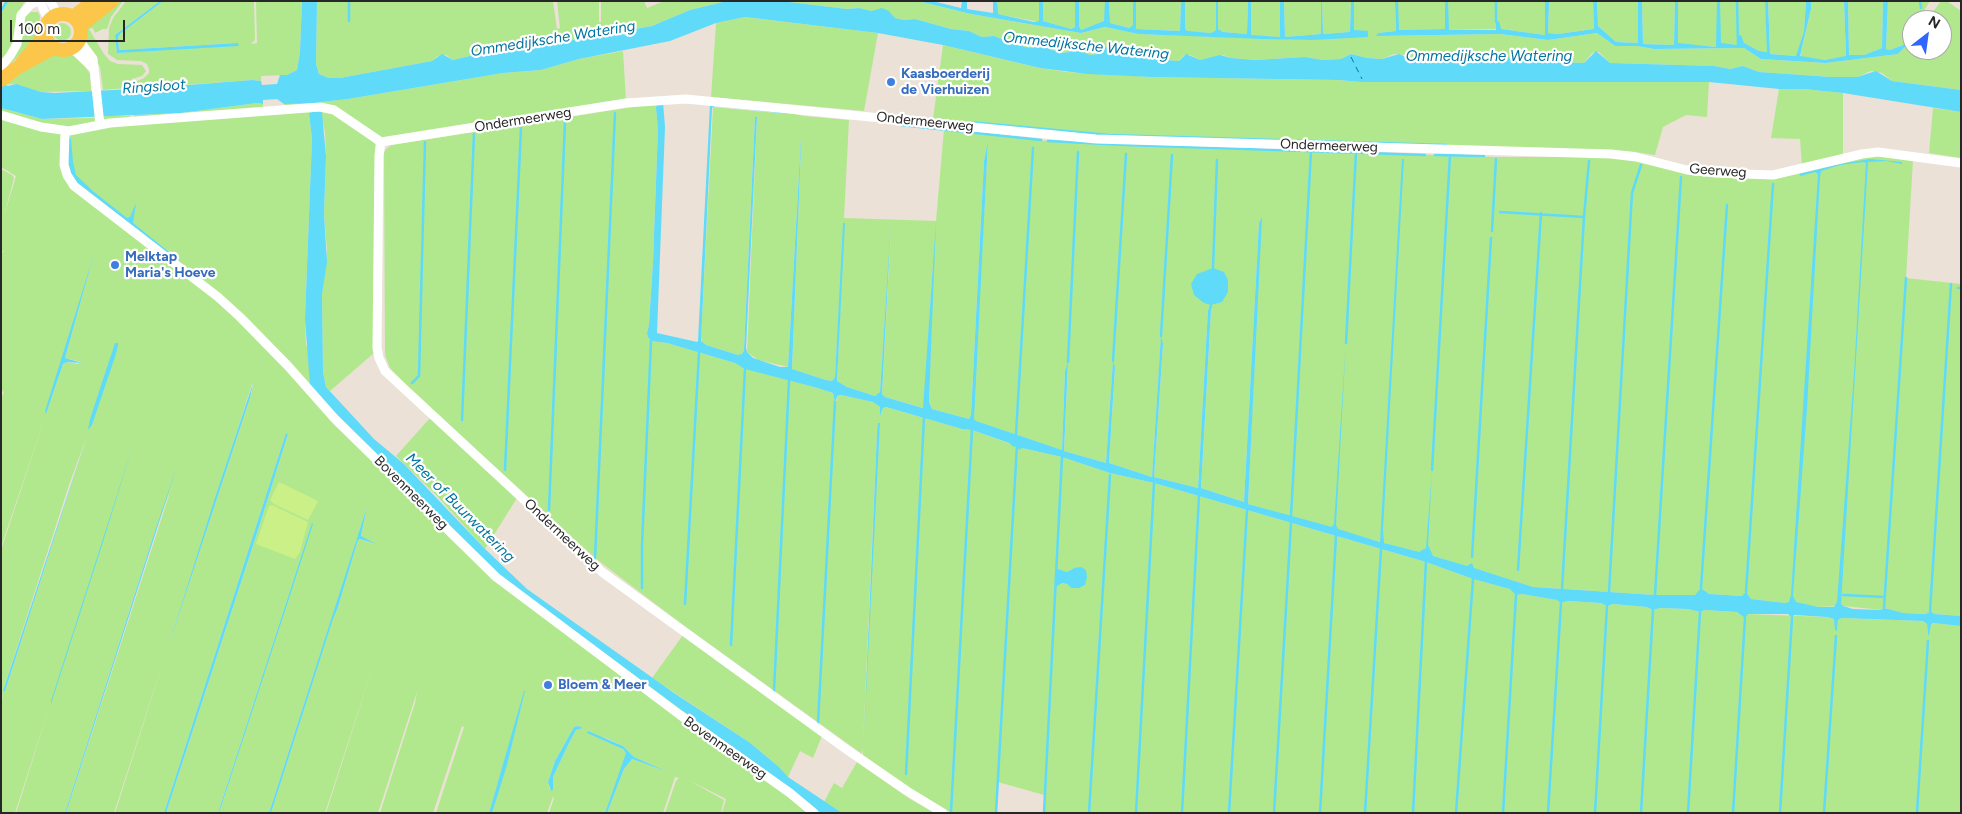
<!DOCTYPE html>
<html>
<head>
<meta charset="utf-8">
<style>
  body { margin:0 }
  #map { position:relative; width:1962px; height:814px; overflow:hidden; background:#ebe1d7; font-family:Figtree,sans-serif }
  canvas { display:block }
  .frame { position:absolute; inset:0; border:2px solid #272727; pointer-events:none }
  .north { position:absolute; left:1902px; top:10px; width:50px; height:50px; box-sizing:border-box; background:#fff; border:1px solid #a9a9a9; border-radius:50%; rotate:30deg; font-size:14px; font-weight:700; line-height:20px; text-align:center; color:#272727 }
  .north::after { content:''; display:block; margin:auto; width:18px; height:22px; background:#3065ff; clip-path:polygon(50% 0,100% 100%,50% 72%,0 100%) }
  .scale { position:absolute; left:10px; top:20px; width:115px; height:22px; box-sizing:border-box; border:2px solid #272727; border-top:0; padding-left:6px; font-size:15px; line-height:18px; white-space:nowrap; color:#272727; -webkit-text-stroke:4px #fff; paint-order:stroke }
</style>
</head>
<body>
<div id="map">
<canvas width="1962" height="814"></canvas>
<div class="frame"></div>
<div class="north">N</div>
<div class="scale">100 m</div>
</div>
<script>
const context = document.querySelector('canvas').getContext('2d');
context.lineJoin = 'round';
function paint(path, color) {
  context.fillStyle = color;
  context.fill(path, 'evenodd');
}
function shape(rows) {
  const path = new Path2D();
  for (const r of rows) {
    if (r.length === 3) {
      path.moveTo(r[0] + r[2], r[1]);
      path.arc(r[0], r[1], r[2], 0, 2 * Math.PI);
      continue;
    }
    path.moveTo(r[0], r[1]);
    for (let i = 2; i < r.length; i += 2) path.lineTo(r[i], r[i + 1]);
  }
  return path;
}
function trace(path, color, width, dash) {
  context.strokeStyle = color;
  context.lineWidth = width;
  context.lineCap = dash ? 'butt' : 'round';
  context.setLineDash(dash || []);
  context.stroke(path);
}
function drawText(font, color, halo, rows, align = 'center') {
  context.font = font + ' Figtree,sans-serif';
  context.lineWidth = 4.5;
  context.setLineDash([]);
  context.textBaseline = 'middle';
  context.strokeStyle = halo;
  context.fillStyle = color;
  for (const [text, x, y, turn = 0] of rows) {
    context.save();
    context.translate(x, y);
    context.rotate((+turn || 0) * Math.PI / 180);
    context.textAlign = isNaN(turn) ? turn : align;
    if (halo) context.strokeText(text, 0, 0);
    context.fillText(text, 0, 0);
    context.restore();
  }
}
paint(shape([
  [8,1,25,1,18,13,15,37,10,49,1,62,1,14],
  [117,1,123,1,111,17,107,29,103,29,95,33,93,28,89,29,104,54,110,61,118,64,142,65,146,71,142,76,132,79,129,82,128,88,103,90,100,67,85,43,84,35,86,29],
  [126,1,160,1,115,35,117,53,238,43,119,50,118,36,120,34,163,1,254,1,255,40,251,44,257,43,256,1,302,1,300,52,297,70,287,75,261,76,261,81,252,80,133,89,133,83,144,78,149,73,149,69,147,64,141,61,117,60,108,54,109,28,113,18],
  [317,1,553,1,557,29,560,28,557,1,599,1,599,22,601,22,601,1,644,1,647,8,664,1,727,1,690,10,652,26,495,54,478,54,453,60,446,55,438,56,432,61,340,78,329,78,319,74,316,64],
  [781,1,918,1,971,14,1081,33,1105,27,1138,34,1312,40,1354,31,1354,1,1395,1,1396,31,1378,33,1377,36,1500,34,1548,40,1597,33,1615,46,1637,46,1654,49,1744,48,1761,59,1826,63,1898,54,1912,40,1912,50,1942,50,1942,20,1927,20,1941,1,1947,1,1961,11,1961,90,1892,81,1882,73,1871,71,1857,77,1831,77,1759,72,1743,66,1730,69,1714,66,1610,63,1599,52,1592,53,1584,63,1561,62,1555,59,1545,58,1536,62,1509,59,1502,53,1489,60,1462,60,1453,53,1445,53,1437,58,1422,56,1411,59,1404,55,1394,54,1382,59,1367,58,1351,54,1341,59,1323,60,1305,57,1255,60,1231,58,1223,55,1200,60,1190,55,1184,55,1179,61,1176,61,1150,58,1136,52,1122,56,1116,53,1112,47,1103,49,1098,54,1090,55,1080,51,1061,53,1044,47,1030,48,1017,45,994,36,982,37,969,31,951,29,915,19,904,20,895,18,889,11,872,11,859,8,847,9],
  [997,1,1039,1,1039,22,997,14],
  [1043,1,1075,1,1075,27,1071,29,1043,21],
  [1079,1,1105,1,1105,21,1081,30,1079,26],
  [1109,1,1133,1,1133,25,1129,28,1110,23],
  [1136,1,1181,1,1180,31,1136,29],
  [1185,1,1216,1,1216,30,1211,33,1188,32,1185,28],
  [1218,1,1248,1,1247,34,1223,32,1218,29],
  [1251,1,1280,1,1280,37,1251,36],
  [1284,1,1321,1,1321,34,1285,37],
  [1322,1,1351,1,1350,32,1323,34],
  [1398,1,1445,1,1445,29,1398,30],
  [1448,1,1545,1,1545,35,1501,29,1448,30],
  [1549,1,1593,1,1594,29,1558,34,1548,33],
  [1597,1,1638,1,1638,43,1616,42,1598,26],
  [1642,1,1675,1,1674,45,1643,44],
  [1678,1,1717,1,1717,47,1678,44],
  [1720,1,1765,1,1768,52,1759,51,1743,43,1738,45,1720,44],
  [1768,1,1806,1,1804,31,1797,56,1770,54],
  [1811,1,1844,1,1846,57,1825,60,1800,57,1811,9],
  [1848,1,1883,1,1882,48,1864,55,1849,55],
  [1888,1,1930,1,1918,20,1912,20,1912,28,1903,45,1890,50,1886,49],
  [31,12,38,12,40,16,39,32,22,53,1,73,26,16],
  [745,17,878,33,864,111,711,97,716,23],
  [62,32,9],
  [943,45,1040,68,1067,72,1151,77,1338,80,1362,82,1709,82,1707,117,1686,115,1663,127,1655,155,1629,151,1109,135,933,119],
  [623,51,626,101,386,140,320,104,321,102,348,99,503,73,541,70,579,59],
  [52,53,69,54,79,58,90,74,91,91,41,92,13,84,5,85,6,82],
  [1779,89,1804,89,1843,93,1843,154,1802,166,1800,139,1771,138],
  [312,102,314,111,309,113,312,139,305,319,306,344,331,409,496,573,821,813,722,813,726,799,688,780,724,800,721,813,665,813,676,781,679,778,675,777,663,813,607,813,624,769,632,759,668,772,634,757,623,746,602,736,623,749,627,754,605,813,549,813,554,798,553,797,547,813,492,813,525,692,489,813,436,813,464,727,462,726,433,813,380,813,415,703,417,692,378,813,326,813,373,666,325,813,271,813,333,618,338,607,358,540,360,539,374,544,361,536,367,508,269,813,219,813,312,523,218,813,166,813,258,530,288,434,286,433,164,813,115,813,165,656,114,813,66,813,172,486,153,537,65,813,16,813,49,708,15,813,1,813,1,702,3,695,1,697,1,550,44,420,1,547,1,399,4,392,2,391,1,393,1,254,5,250,1,252,1,169,12,175,14,178,4,216,16,176,1,167,1,108,42,119,90,118,108,116,130,116,130,118,134,118,134,115,181,113,257,103,263,104,263,108,285,106,284,104,289,103],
  [94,254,65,358,81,362,78,364,67,362,63,364,46,414],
  [252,384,253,385,250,398,167,651],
  [87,436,17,654,5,691,3,691,69,485],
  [578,726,583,728,576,730,569,743,553,777,553,790,550,790,548,782,555,761,574,727],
  [658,103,656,108,658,129,653,262,649,325,647,333,651,341,667,343,735,363,747,369,814,387,833,393,836,402,838,395,841,395,873,402,880,407,880,416,883,408,886,407,962,429,972,430,1022,448,1062,457,1110,473,1154,483,1426,562,1473,579,1511,589,1516,595,1522,594,1558,600,1561,603,1568,601,1601,603,1607,606,1613,604,1647,607,1653,610,1660,608,1688,609,1700,612,1705,610,1737,612,1745,617,1748,614,1827,617,1834,619,1837,630,1838,620,1842,618,1923,621,1927,624,1928,635,1931,625,1934,623,1961,626,1961,813,1044,813,1044,795,998,782,996,813,952,813,905,785,863,755,863,748,862,754,683,625,595,558,413,392,390,368,385,355,384,153,386,149,391,145],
  [880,423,879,433,863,745,877,433],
  [1074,568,1085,570,1085,585,1071,588,1067,584,1062,583,1058,570,1067,572],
  [713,107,787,114,788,112,803,116,849,120,844,218,936,221,944,129,1048,141,1126,145,1495,157,1623,157,1687,172,1758,179,1781,177,1876,155,1913,160,1906,278,1961,284,1961,616,1934,614,1930,611,1927,614,1903,613,1889,610,1886,608,1882,610,1843,606,1818,607,1751,599,1746,592,1743,596,1709,594,1701,588,1696,595,1655,595,1533,587,1433,556,1426,548,1419,553,1248,504,1261,219,1259,223,1244,502,1201,488,1211,310,1210,309,1208,310,1198,488,1154,477,1163,344,1161,340,1152,477,1109,463,1115,368,1113,363,1106,463,1064,451,1068,364,1065,371,1062,450,975,421,973,417,988,141,984,161,971,415,969,419,932,409,929,402,933,263,924,408,885,397,882,394,891,228,880,392,875,396,847,387,837,381,844,223,835,377,832,381,826,380,792,369,802,121,788,367,758,360,747,352,757,117,755,117,744,350,741,355,738,355,706,345,702,343,701,337],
  [1933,108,1961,112,1961,158,1929,153],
  [320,111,329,111,371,140,375,144,376,167,374,353,330,391,326,387,323,372,322,294,327,250,324,214,326,156,325,132],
  [430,418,517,498,485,549,437,496,396,456],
  [683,635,822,736,813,758,800,751,788,777,779,767,749,742,652,678],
  [857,762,910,799,935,813,842,813,824,802,834,783,842,788]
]), '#b2e88d');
paint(shape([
  [279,482,318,501,308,520,274,504,270,500],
  [272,505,308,522,300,552,295,559,256,544,269,506]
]), '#cbf088');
paint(shape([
  [160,1,163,1,120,34,118,37,119,50,238,43,239,46,117,53,115,35],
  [302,1,317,1,316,64,319,74,329,78,340,78,432,61,442,54,453,60,478,54,495,54,652,26,690,10,727,1,781,1,847,9,859,8,872,11,882,8,889,11,895,18,904,20,915,19,951,29,969,31,982,37,994,36,1017,45,1030,48,1044,47,1061,53,1080,51,1090,55,1098,54,1103,49,1108,46,1122,56,1136,52,1150,58,1176,61,1179,61,1186,54,1200,60,1220,55,1231,58,1255,60,1305,57,1323,60,1341,59,1351,54,1367,58,1382,59,1399,54,1411,59,1422,56,1437,58,1449,52,1462,60,1489,60,1499,52,1510,59,1536,62,1550,58,1561,62,1584,63,1596,51,1610,63,1714,66,1730,69,1743,66,1759,72,1831,77,1857,77,1876,71,1892,81,1961,90,1961,112,1843,93,1804,89,1779,89,1709,82,1362,82,1338,80,1151,77,1088,74,1040,68,943,45,878,33,745,17,716,23,670,41,579,59,541,70,503,73,348,99,321,102,326,156,324,214,327,262,322,294,323,372,326,387,374,439,404,464,485,549,527,589,674,693,749,742,779,767,788,777,842,813,821,813,496,573,331,409,310,385,305,319,312,139,309,113,314,111,313,103,284,104,277,99,263,100,263,104,257,103,181,113,42,119,1,108,1,83,8,86,16,84,41,92,55,93,152,88,252,80,261,81,262,85,277,84,280,75,287,75,297,70,300,52],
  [918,1,932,1,961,8,962,1,967,1,967,9,993,13,993,1,997,1,998,14,1034,22,1039,21,1039,1,1043,1,1043,21,1071,29,1075,27,1075,1,1079,1,1079,26,1081,30,1104,21,1105,1,1109,1,1110,23,1129,28,1133,25,1133,1,1136,1,1136,29,1180,31,1181,1,1185,1,1185,28,1187,31,1211,33,1216,30,1216,1,1218,1,1218,29,1223,32,1247,34,1248,1,1251,1,1251,35,1280,37,1280,1,1284,1,1285,37,1321,34,1321,1,1322,1,1323,34,1350,32,1351,1,1354,1,1354,30,1368,31,1368,37,1312,40,1262,39,1138,34,1105,27,1081,33,971,14],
  [1395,1,1398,1,1399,30,1445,29,1445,1,1448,1,1449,30,1496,30,1496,22,1499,21,1501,29,1545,35,1545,1,1549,1,1548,33,1558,34,1594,29,1593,1,1597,1,1598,26,1616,42,1638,43,1638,1,1642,1,1643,44,1674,45,1675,1,1678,1,1678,43,1716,47,1717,1,1720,1,1721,43,1737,45,1738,36,1741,35,1744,43,1759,51,1767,52,1765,1,1768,1,1770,54,1796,56,1804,31,1806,1,1811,1,1811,9,1800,56,1825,60,1846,56,1844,1,1848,1,1849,55,1864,55,1882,48,1883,1,1888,1,1886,49,1890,50,1903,45,1912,28,1912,40,1898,54,1826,63,1761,59,1744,48,1654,49,1637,46,1615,46,1597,33,1548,40,1500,34,1376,36,1378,33,1396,31],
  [663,102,665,127,657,333,697,342,698,341,710,104,788,112,788,114,715,106,712,108,701,341,706,345,738,355,742,354,744,350,755,117,757,117,746,348,747,352,753,358,780,367,788,367,802,121,792,369,826,380,832,381,835,377,843,223,845,223,837,381,847,387,875,396,880,392,891,221,882,394,885,397,923,408,936,221,929,402,932,409,969,419,971,415,984,161,988,141,974,419,976,421,1062,450,1065,371,1068,362,1064,451,1106,463,1113,361,1115,367,1109,463,1152,477,1161,336,1163,344,1154,477,1198,488,1208,310,1210,309,1211,310,1201,488,1244,502,1259,223,1262,217,1248,504,1332,527,1334,524,1346,341,1336,525,1338,529,1380,542,1402,159,1404,159,1383,530,1384,543,1419,552,1426,548,1432,470,1428,545,1433,556,1467,566,1472,563,1474,568,1533,587,1655,595,1695,595,1701,588,1709,594,1742,596,1746,592,1751,599,1785,603,1789,602,1791,595,1818,174,1815,172,1801,176,1799,174,1840,164,1870,159,1902,162,1902,164,1886,161,1868,162,1841,604,1843,606,1853,609,1881,610,1884,608,1903,613,1926,614,1931,611,1934,614,1961,616,1961,626,1933,623,1931,625,1929,635,1928,635,1927,624,1923,621,1842,618,1838,620,1837,631,1835,630,1834,619,1827,617,1794,615,1792,618,1788,614,1748,614,1745,618,1737,612,1705,610,1700,612,1688,609,1660,608,1653,610,1647,607,1613,604,1607,606,1601,603,1568,601,1561,603,1557,600,1522,594,1516,595,1510,589,1473,579,1426,562,1154,483,1110,473,1062,457,1022,448,1019,450,1017,445,1014,447,1009,443,972,430,962,429,886,407,883,408,880,416,880,407,873,402,841,395,838,395,835,402,833,393,814,387,745,369,735,363,667,343,651,341,648,337,647,333,649,325,653,262,658,129,656,108,657,104],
  [1864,162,1866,163,1854,373,1837,602,1834,607,1818,607,1796,602,1793,596,1807,408,1820,177,1821,171,1840,165],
  [71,138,73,162,76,175,94,192,127,218,130,217,136,203,133,223,174,256,172,257,79,184,72,177,68,161,69,139],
  [94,254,65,358,82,363,67,362,63,364,46,414,45,411],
  [1213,268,1224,272,1228,280,1228,292,1222,302,1211,305,1204,303,1194,295,1191,284,1197,274],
  [115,343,118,343,118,346,115,357,92,425,88,430,90,419],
  [253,383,250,398,167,651,214,501],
  [878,423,880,423,864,735,877,433],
  [286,433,288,434,258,530,166,813,164,813],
  [87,436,17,654,5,691,3,691],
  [133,445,103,542,51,704,51,701],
  [178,463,66,813,65,813,153,537],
  [367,507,361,536,376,544,360,539,358,540,338,607,333,619,271,813,269,813],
  [312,523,313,524,296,577,219,813,218,813],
  [1081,567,1086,570,1087,577,1085,585,1079,588,1071,588,1067,584,1062,583,1055,587,1057,569,1067,572,1074,568],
  [525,691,507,765,492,813,489,813,524,691],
  [578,726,583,728,576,730,569,743,553,777,553,790,551,791,548,782,555,761,574,727],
  [588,731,623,746,634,757,668,772,632,759,624,769,607,813,605,813,626,753,623,749,587,733]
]), '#5fdaf8');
trace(shape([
  [349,1,349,21],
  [1496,1,1496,22],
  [1737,1,1738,45],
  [1920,1,1921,8],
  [1,11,7,1],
  [969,122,1109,135,1446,145],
  [901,125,1041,140],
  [1048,141,1126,145,1425,155],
  [1435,155,1484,156],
  [1500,212,1584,217],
  [1492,231,1496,159],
  [1213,268,1217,160],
  [1958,288,1961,288],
  [1210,309,1211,305],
  [1161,336,1172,155],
  [1346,343,1356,152],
  [1113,361,1126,154],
  [1068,362,1078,152],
  [412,383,419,376,425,142],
  [462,420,474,134],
  [1016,434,1033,148],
  [505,470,521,128],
  [1432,470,1450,155],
  [549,510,565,122],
  [1291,516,1311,151],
  [1472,557,1491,238],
  [595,558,615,113],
  [1518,570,1541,213],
  [642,588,642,545,651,341],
  [1701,588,1727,205],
  [1562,589,1584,217,1589,161],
  [1609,592,1632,193,1641,165],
  [1746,592,1773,184],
  [1655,595,1681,177],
  [1843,595,1885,597],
  [685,604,699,353],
  [1884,608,1906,278],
  [1930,611,1951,284],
  [731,645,745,369],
  [774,691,789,381],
  [818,723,835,402],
  [906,774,924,418],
  [951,812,972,430],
  [996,813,1017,445],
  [1044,813,1062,457],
  [1089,813,1110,475],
  [1136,813,1154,483],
  [1182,813,1199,496],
  [1229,813,1247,510],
  [1274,813,1291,523],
  [1320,813,1336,536],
  [1365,813,1381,549],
  [1413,813,1426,562],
  [1456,813,1473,579],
  [1503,813,1516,595],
  [1548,813,1561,603],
  [1595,813,1607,606],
  [1641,813,1653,610],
  [1688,813,1700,612],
  [1733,813,1745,618],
  [1780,813,1792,618],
  [1824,813,1836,636],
  [1917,813,1928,641]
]), '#5fdaf8', 2.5);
trace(shape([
  [1351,57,1362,79]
]), '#0275a0', 1, [6, 5]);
trace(shape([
  [40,1,48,20],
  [50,1,58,14],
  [79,40,93,59,100,125],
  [72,48,94,69],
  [1,67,10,56,17,44,21,15,30,5,38,1],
  [1,115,41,127,69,131,110,123,320,107,334,110,381,142,626,103,686,99,1096,139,1611,154,1636,157,1687,170,1716,173,1773,175,1862,154,1878,152,1961,163],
  [65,131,64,165,67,175,74,186,218,297,240,317,288,366,335,419,496,577,680,715,790,793,814,813],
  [381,142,379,155,377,348,379,358,385,371,602,572,846,749,907,791,943,813]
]), '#fff', 9);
trace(shape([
  [63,32,18],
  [73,17,94,1],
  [80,26,112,1],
  [22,63,44,36],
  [1,80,18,67,53,48]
]), '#fcc64b', 14);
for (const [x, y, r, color] of [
  [891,82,5,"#3f7fe0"],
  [115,265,5,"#3f7fe0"],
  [548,685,5,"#3f7fe0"]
]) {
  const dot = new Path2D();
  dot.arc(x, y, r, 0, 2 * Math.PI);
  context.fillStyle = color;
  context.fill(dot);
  trace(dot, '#fff', 2);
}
drawText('bold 14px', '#366cbe', '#fff', [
  ["Kaasboerderij",901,74],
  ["de Vierhuizen",901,90],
  ["Melktap",125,257],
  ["Maria's Hoeve",125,273],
  ["Bloem & Meer",558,685]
], 'left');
drawText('14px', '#272727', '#fff', [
  ["Ondermeerweg",523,120,-9],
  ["Ondermeerweg",925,122,6],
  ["Ondermeerweg",1329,146,2],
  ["Geerweg",1718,171,4],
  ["Bovenmeerweg",411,493,45],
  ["Ondermeerweg",562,535,43],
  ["Bovenmeerweg",725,748,35]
]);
drawText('italic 15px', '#0275a0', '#fff', [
  ["Ommedijksche Watering",553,39,-9],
  ["Ommedijksche Watering",1086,46,6],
  ["Ommedijksche Watering",1489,57],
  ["Ringsloot",154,87,-4],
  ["Meer of Buurwatering",460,508,45]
]);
</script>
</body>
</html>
